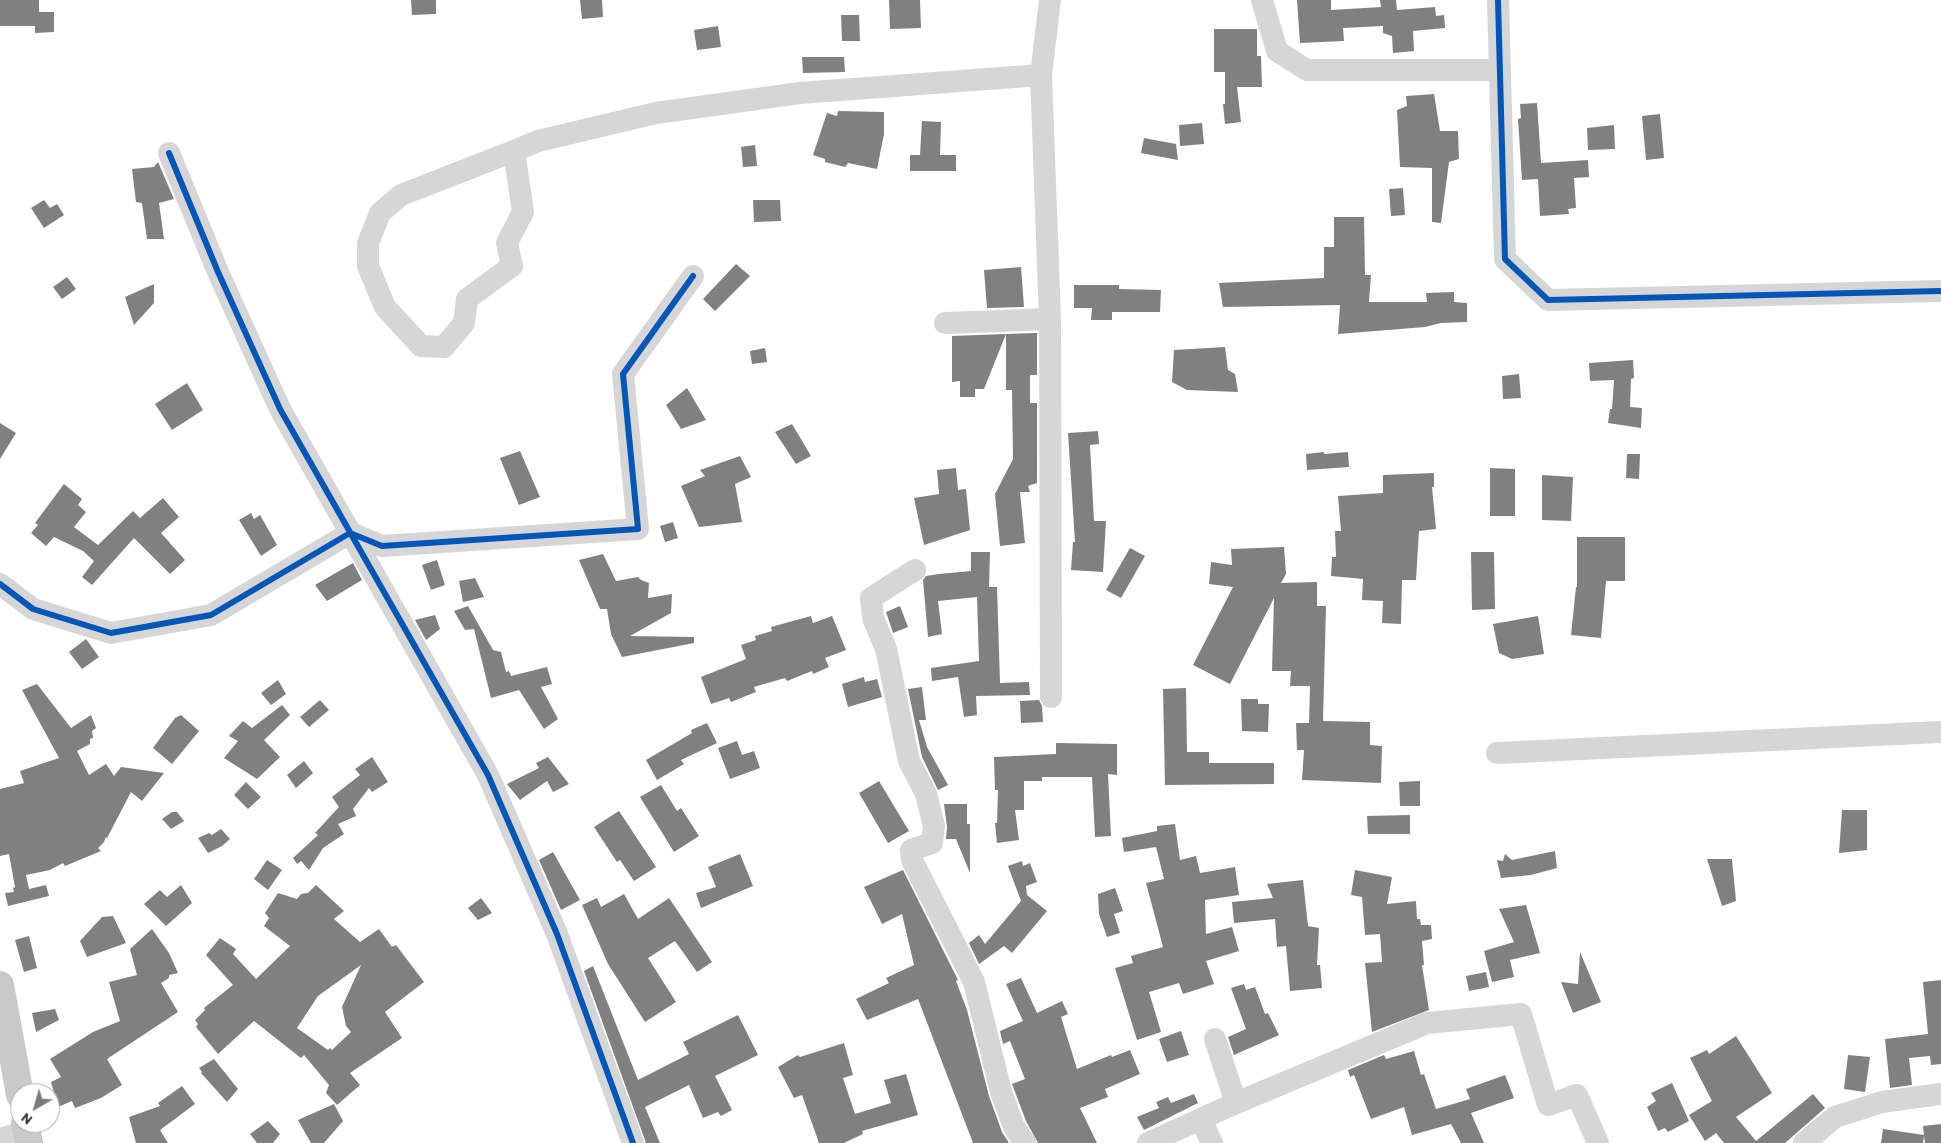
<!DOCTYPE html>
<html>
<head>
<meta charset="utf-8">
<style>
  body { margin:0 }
  #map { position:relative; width:1941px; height:1143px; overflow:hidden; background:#fff; font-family:Barlow,sans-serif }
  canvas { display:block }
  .north { position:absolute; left:10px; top:1083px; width:50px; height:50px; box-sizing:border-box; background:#fff; border:1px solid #adadad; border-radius:50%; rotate:218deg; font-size:14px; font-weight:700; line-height:20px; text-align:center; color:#323232 }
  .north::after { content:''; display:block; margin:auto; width:18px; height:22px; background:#7a7a7a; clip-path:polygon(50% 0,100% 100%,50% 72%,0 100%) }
</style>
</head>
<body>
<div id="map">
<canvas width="1941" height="1143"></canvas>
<div class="north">N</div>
</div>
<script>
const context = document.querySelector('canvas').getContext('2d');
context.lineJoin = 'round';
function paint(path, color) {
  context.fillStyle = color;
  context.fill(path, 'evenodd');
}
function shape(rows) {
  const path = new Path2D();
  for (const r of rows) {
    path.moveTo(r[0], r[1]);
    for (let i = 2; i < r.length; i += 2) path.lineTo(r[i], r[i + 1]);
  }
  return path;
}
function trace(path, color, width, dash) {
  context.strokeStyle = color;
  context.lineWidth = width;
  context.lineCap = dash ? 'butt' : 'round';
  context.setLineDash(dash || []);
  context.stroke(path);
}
paint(shape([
  [0,0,39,0,39,12,54,12,54,32,35,33,35,26,0,26],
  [411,0,436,0,436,14,412,15],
  [580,0,602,0,603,17,582,19],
  [889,0,920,0,921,28,890,29],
  [1297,0,1331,0,1331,10,1381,7,1380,0,1396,0,1397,10,1435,7,1436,16,1444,15,1445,28,1413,31,1414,51,1393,53,1392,36,1383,33,1383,26,1343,28,1344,41,1300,43],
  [841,15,859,15,860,41,842,41],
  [718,26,721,47,697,50,694,30],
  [1214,29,1257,29,1257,56,1261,56,1262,87,1237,87,1241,122,1225,124,1223,104,1225,104,1225,72,1214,72],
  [802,57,844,57,845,72,803,73],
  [1434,94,1440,131,1458,131,1459,159,1449,162,1441,223,1432,222,1432,168,1400,167,1397,110,1407,106,1406,96],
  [1537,103,1541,163,1588,160,1589,177,1574,178,1576,208,1568,209,1569,214,1540,216,1538,179,1522,180,1518,119,1521,118,1520,104],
  [838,111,884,112,884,134,877,169,848,163,845,167,825,162,825,159,813,155,827,113,837,116],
  [1660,114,1664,158,1646,160,1642,116],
  [922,121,941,122,940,155,956,155,956,171,910,171,910,155,920,155],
  [1202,123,1204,144,1180,146,1179,125],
  [1614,125,1615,149,1588,150,1587,128],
  [1144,138,1176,144,1178,160,1141,153],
  [755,145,757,166,743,167,741,147],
  [158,162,174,199,159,203,164,239,147,239,142,203,136,202,132,169,154,167],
  [1403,188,1405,215,1391,216,1389,189],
  [44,200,50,208,57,204,64,215,44,228,31,208],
  [753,200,780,200,781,221,754,222],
  [1334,217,1364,217,1365,275,1371,275,1369,302,1427,302,1426,293,1454,292,1454,302,1467,303,1467,322,1441,323,1425,327,1338,334,1340,305,1223,307,1219,283,1324,278,1324,247,1334,247],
  [736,264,750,276,715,311,703,299],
  [1021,267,1024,307,987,308,984,270],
  [67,277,76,289,62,299,53,287],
  [154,284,154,303,134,325,125,297],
  [1074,285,1119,285,1119,289,1161,290,1160,312,1112,312,1112,320,1091,320,1092,308,1074,308],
  [1037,333,1037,375,1030,375,1030,403,1037,403,1037,483,1028,486,1030,492,1020,492,1025,543,1000,546,995,494,1013,459,1012,390,1006,390,1006,334],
  [1006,334,984,389,975,389,975,397,960,397,960,381,952,382,952,336],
  [1225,347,1228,370,1235,374,1238,392,1187,390,1172,382,1174,350],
  [765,348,767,362,752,364,750,351],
  [1633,360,1634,378,1631,379,1630,407,1642,408,1641,428,1608,423,1610,409,1612,409,1614,380,1590,381,1589,363],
  [1519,374,1521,398,1503,399,1502,376],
  [187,383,203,410,172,430,155,404],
  [687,388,706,420,681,429,666,405],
  [0,423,16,433,0,459],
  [792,424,811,456,796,464,775,432],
  [1098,431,1099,444,1090,445,1094,521,1106,521,1103,572,1071,570,1073,542,1075,542,1068,433],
  [520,451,540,497,519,505,500,458],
  [1324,452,1324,454,1348,452,1349,467,1307,470,1306,454],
  [1627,454,1640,454,1639,479,1626,478],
  [740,456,751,477,735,484,742,522,699,527,681,486,705,476,700,470],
  [956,468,958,490,966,489,970,530,924,545,914,498,939,494,937,470],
  [1490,468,1515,469,1515,516,1490,516],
  [1434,473,1434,487,1432,487,1436,529,1419,531,1416,580,1402,580,1401,624,1382,623,1383,601,1362,600,1363,579,1331,576,1332,557,1336,557,1335,531,1341,531,1338,496,1383,493,1383,475],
  [1542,475,1573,477,1571,521,1542,520],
  [64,484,82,499,78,505,86,512,74,527,98,545,133,511,140,518,163,498,179,517,161,533,185,560,170,574,134,538,92,585,82,577,94,561,83,551,54,537,46,546,31,533,38,525,35,523],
  [251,513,254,519,260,515,277,545,261,556,239,520],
  [673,522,678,538,665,542,660,526],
  [1577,537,1625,537,1625,581,1606,581,1601,638,1571,635,1576,587,1577,587],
  [1284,547,1286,574,1281,583,1317,582,1317,606,1326,606,1323,721,1370,722,1370,745,1382,746,1381,783,1302,780,1304,750,1297,750,1296,723,1309,723,1310,686,1290,686,1291,671,1272,671,1274,598,1230,684,1193,665,1233,587,1209,584,1211,562,1232,565,1231,549],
  [1130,548,1145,556,1121,598,1106,590],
  [971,552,990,552,989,587,997,587,1000,683,1029,682,1030,695,976,696,977,715,964,717,958,677,932,681,931,668,979,661,977,597,938,601,942,634,928,637,923,580,926,576,939,574,971,571],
  [1471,552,1494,552,1495,609,1472,610],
  [603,554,616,581,638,577,641,580,649,583,648,598,672,594,671,613,630,636,694,637,694,643,622,657,611,634,607,609,600,609,579,560],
  [437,560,445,585,431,590,422,565],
  [353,563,362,580,327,601,315,585],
  [475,578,484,597,463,602,459,581],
  [468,606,493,650,501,652,506,672,509,671,511,676,547,667,552,684,541,687,558,719,544,729,519,690,491,698,474,629,465,630,454,611],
  [900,606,908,627,893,633,886,612],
  [435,615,440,629,426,640,415,620],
  [811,616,813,623,832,616,846,650,825,658,829,667,813,674,812,671,787,681,785,678,754,687,756,692,731,702,729,698,711,704,701,677,746,659,741,645,756,640,755,636,772,631,771,627],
  [1538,616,1544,654,1512,659,1499,653,1493,624],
  [86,639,99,657,82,669,69,652],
  [864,677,865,682,877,679,882,697,848,707,842,684],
  [278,680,286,694,271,705,261,693],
  [37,684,71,728,91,715,96,728,92,731,93,738,90,739,90,744,77,751,89,775,106,764,114,776,121,767,164,773,142,801,131,792,107,838,106,837,104,842,98,848,101,851,65,866,63,863,50,870,26,875,29,889,46,885,49,896,8,906,5,893,14,892,13,888,15,887,9,854,0,856,0,789,24,783,20,771,59,758,22,690],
  [922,687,926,720,919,720,927,747,948,785,938,790,922,757,908,689],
  [1186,688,1187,752,1209,752,1209,763,1274,763,1274,784,1165,785,1163,689],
  [1241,699,1258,699,1258,704,1269,704,1268,732,1242,731],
  [320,700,329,710,309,727,300,717],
  [1039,700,1042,706,1043,722,1021,723,1020,701],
  [282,705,290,715,264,740,280,757,257,779,224,758,238,741,229,736,243,721,252,728],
  [181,715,199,731,172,764,153,748,175,718],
  [707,723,717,743,681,760,684,764,657,780,646,760,692,733,691,730],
  [737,741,742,755,754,751,760,768,730,779,718,748],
  [1056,743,1117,744,1117,775,1108,774,1111,836,1095,837,1092,777,1042,777,1042,781,1024,781,1024,810,1015,810,1019,840,997,843,995,823,997,823,998,790,995,790,994,757,1056,754],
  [372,757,388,782,372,792,369,788,353,809,356,816,338,824,344,834,323,848,309,870,301,861,297,864,293,858,318,835,315,833,339,807,332,797,360,775,355,769],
  [548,757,569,784,553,792,547,781,520,800,507,784,539,768,536,763],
  [304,761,313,773,296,788,287,775],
  [879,781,909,831,888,843,859,793],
  [1420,781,1420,806,1400,806,1399,782],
  [246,782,261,797,248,809,234,795],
  [661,785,677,811,681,808,699,836,674,852,640,797],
  [944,804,967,804,967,824,970,824,970,873,956,839,946,839,947,827],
  [1842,810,1867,810,1867,850,1839,853],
  [619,811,656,867,634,881,620,860,617,862,594,827],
  [172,812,177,812,184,821,171,829,162,819],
  [1410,815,1410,834,1368,834,1367,816],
  [1175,824,1180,860,1196,856,1200,873,1235,867,1239,895,1205,900,1206,934,1232,927,1239,951,1206,961,1214,984,1183,994,1179,983,1149,992,1161,1032,1137,1040,1115,968,1133,963,1131,956,1163,947,1146,883,1164,879,1156,847,1124,852,1122,838,1157,831,1157,826],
  [221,829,230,839,222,846,208,853,198,838,209,833,212,835],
  [1555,851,1557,868,1531,875,1501,878,1497,860,1503,861,1505,854,1512,860],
  [553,852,580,900,561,910,539,860],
  [740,854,753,886,701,908,696,893,716,887,708,867],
  [1707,859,1732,859,1736,901,1722,906],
  [267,860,282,870,268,890,254,879],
  [1022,861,1023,866,1030,863,1037,882,1026,886,1027,895,1047,911,1012,953,1004,946,979,964,969,943,979,935,985,944,1021,901,1008,866],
  [903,870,958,980,956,981,967,1010,989,1096,1002,1132,1009,1143,973,1143,918,999,867,1020,856,999,889,983,886,978,914,965,902,914,882,924,864,887],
  [1355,870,1392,877,1387,904,1416,901,1417,919,1420,919,1421,925,1431,925,1432,939,1422,941,1424,965,1422,965,1429,1010,1372,1032,1365,963,1382,962,1380,934,1365,935,1362,897,1351,895],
  [1303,880,1308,926,1319,928,1317,965,1320,965,1322,988,1290,991,1286,946,1277,947,1275,919,1234,923,1232,902,1273,898,1267,884],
  [181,885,192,903,166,926,144,904,160,890,167,897],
  [316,885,344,911,334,919,360,942,379,929,392,947,396,945,424,982,385,1012,402,1038,350,1073,360,1085,337,1105,326,1093,329,1085,304,1055,301,1058,254,1021,218,1054,196,1027,198,1024,195,1020,205,1010,204,1008,233,985,206,955,220,938,236,949,233,954,256,979,290,946,264,926,269,918,265,913,278,893,297,899,301,894,308,893],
  [361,965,342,1007,346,1026,351,1032,332,1050,330,1048,328,1050,297,1028,318,996],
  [1115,888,1123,911,1114,914,1120,933,1107,937,1099,914,1098,894],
  [624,894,638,919,669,898,712,962,697,972,675,941,648,958,676,1002,645,1022,608,964,582,905,597,898,601,907],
  [481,898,492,913,478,920,468,908],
  [1526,905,1540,953,1510,960,1514,977,1492,982,1484,951,1514,942,1499,909],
  [113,916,126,943,87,957,80,941,102,917],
  [152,929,169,953,178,973,169,975,169,978,161,983,178,1012,107,1059,122,1085,101,1098,75,1108,72,1101,58,1107,51,1082,61,1077,50,1059,93,1032,120,1021,109,982,137,975,130,949],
  [29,936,37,968,24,972,15,940],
  [1580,952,1601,1002,1573,1013,1561,982,1578,984],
  [593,966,638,1080,689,1054,683,1042,738,1015,758,1055,715,1076,732,1110,721,1116,718,1112,703,1118,689,1085,645,1107,660,1143,646,1143,584,971],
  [1486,972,1489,987,1469,991,1466,976],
  [1021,978,1037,1013,1062,1001,1068,1014,1061,1017,1077,1069,1111,1055,1112,1057,1130,1050,1140,1074,1105,1089,1108,1097,1080,1108,1097,1143,1038,1143,1026,1121,1012,1084,1025,1079,1010,1041,1003,1044,1000,1031,1023,1021,1006,984],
  [1941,980,1941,1064,1931,1065,1930,1056,1909,1058,1912,1085,1890,1088,1885,1039,1928,1034,1923,982],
  [1244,984,1246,990,1255,987,1265,1014,1268,1013,1279,1035,1234,1055,1228,1037,1246,1029,1231,988],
  [55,1009,59,1020,36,1032,32,1013],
  [1181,1031,1189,1055,1167,1062,1159,1039],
  [1736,1036,1772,1093,1736,1117,1756,1141,1813,1094,1825,1108,1785,1143,1724,1143,1716,1133,1705,1141,1689,1115,1712,1101,1690,1058,1707,1050,1709,1054],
  [844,1043,853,1075,843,1078,855,1114,891,1103,884,1080,906,1074,918,1115,862,1131,863,1134,844,1143,819,1143,802,1095,794,1098,778,1067,798,1055,800,1057],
  [1414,1051,1421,1075,1424,1074,1436,1109,1470,1099,1466,1089,1505,1075,1514,1098,1471,1113,1484,1143,1461,1143,1451,1124,1412,1135,1404,1107,1371,1119,1354,1075,1350,1077,1348,1070,1384,1055,1386,1059],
  [1848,1055,1870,1057,1865,1092,1844,1089],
  [214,1059,238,1089,227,1102,201,1073,202,1072,199,1068],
  [1672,1083,1689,1121,1668,1132,1665,1128,1658,1131,1647,1107,1656,1101,1651,1093],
  [182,1086,195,1104,160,1130,168,1143,136,1143,129,1117,160,1106,158,1103],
  [1194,1094,1198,1103,1144,1130,1137,1117,1159,1108,1156,1102,1168,1097,1171,1103],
  [334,1104,343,1121,324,1143,311,1143,298,1120],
  [268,1121,280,1134,273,1143,257,1143,250,1134],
  [1941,1124,1941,1143,1925,1143,1924,1136,1923,1143,1881,1143,1883,1129,1924,1135,1923,1126]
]), '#808080');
trace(shape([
  [1050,0,1041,75,1050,319,1051,697],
  [1262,0,1277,51,1307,70,1500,70],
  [1498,0,1505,259,1548,300,1941,291],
  [514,151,523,212,507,243,512,266,467,299,464,323,444,347,421,346,385,307,368,266,368,243,380,213,401,195,514,151,538,141,656,113,800,93,1041,75],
  [169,153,218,272,280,409,488,775,557,934,633,1143],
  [945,323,1050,319],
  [915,570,871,598,873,618,886,649,909,761,926,794,934,826,932,843,911,850,912,860,974,982,1001,1092,1014,1127,1025,1143],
  [0,584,33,609,111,633,211,615,350,533,382,546,638,529,623,374,693,276],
  [1497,753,1941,732],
  [1215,1039,1236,1103],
  [1201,1119,1212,1143],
  [0,1139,27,1131],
  [1148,1143,1236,1103,1427,1023,1521,1014,1548,1105,1577,1095,1598,1143],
  [1804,1143,1835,1117,1882,1102,1941,1094]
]), '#d6d6d6', 22);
trace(shape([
  [0,985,20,1095],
  [25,1123,29,1143]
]), '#c9c9c9', 28);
trace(shape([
  [1498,0,1505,259,1548,300,1941,291],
  [169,153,218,272,280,409,488,775,557,934,633,1143],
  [0,584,33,609,111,633,211,615,350,533,382,546,638,529,623,374,693,276]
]), '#0057b8', 6);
</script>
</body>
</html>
